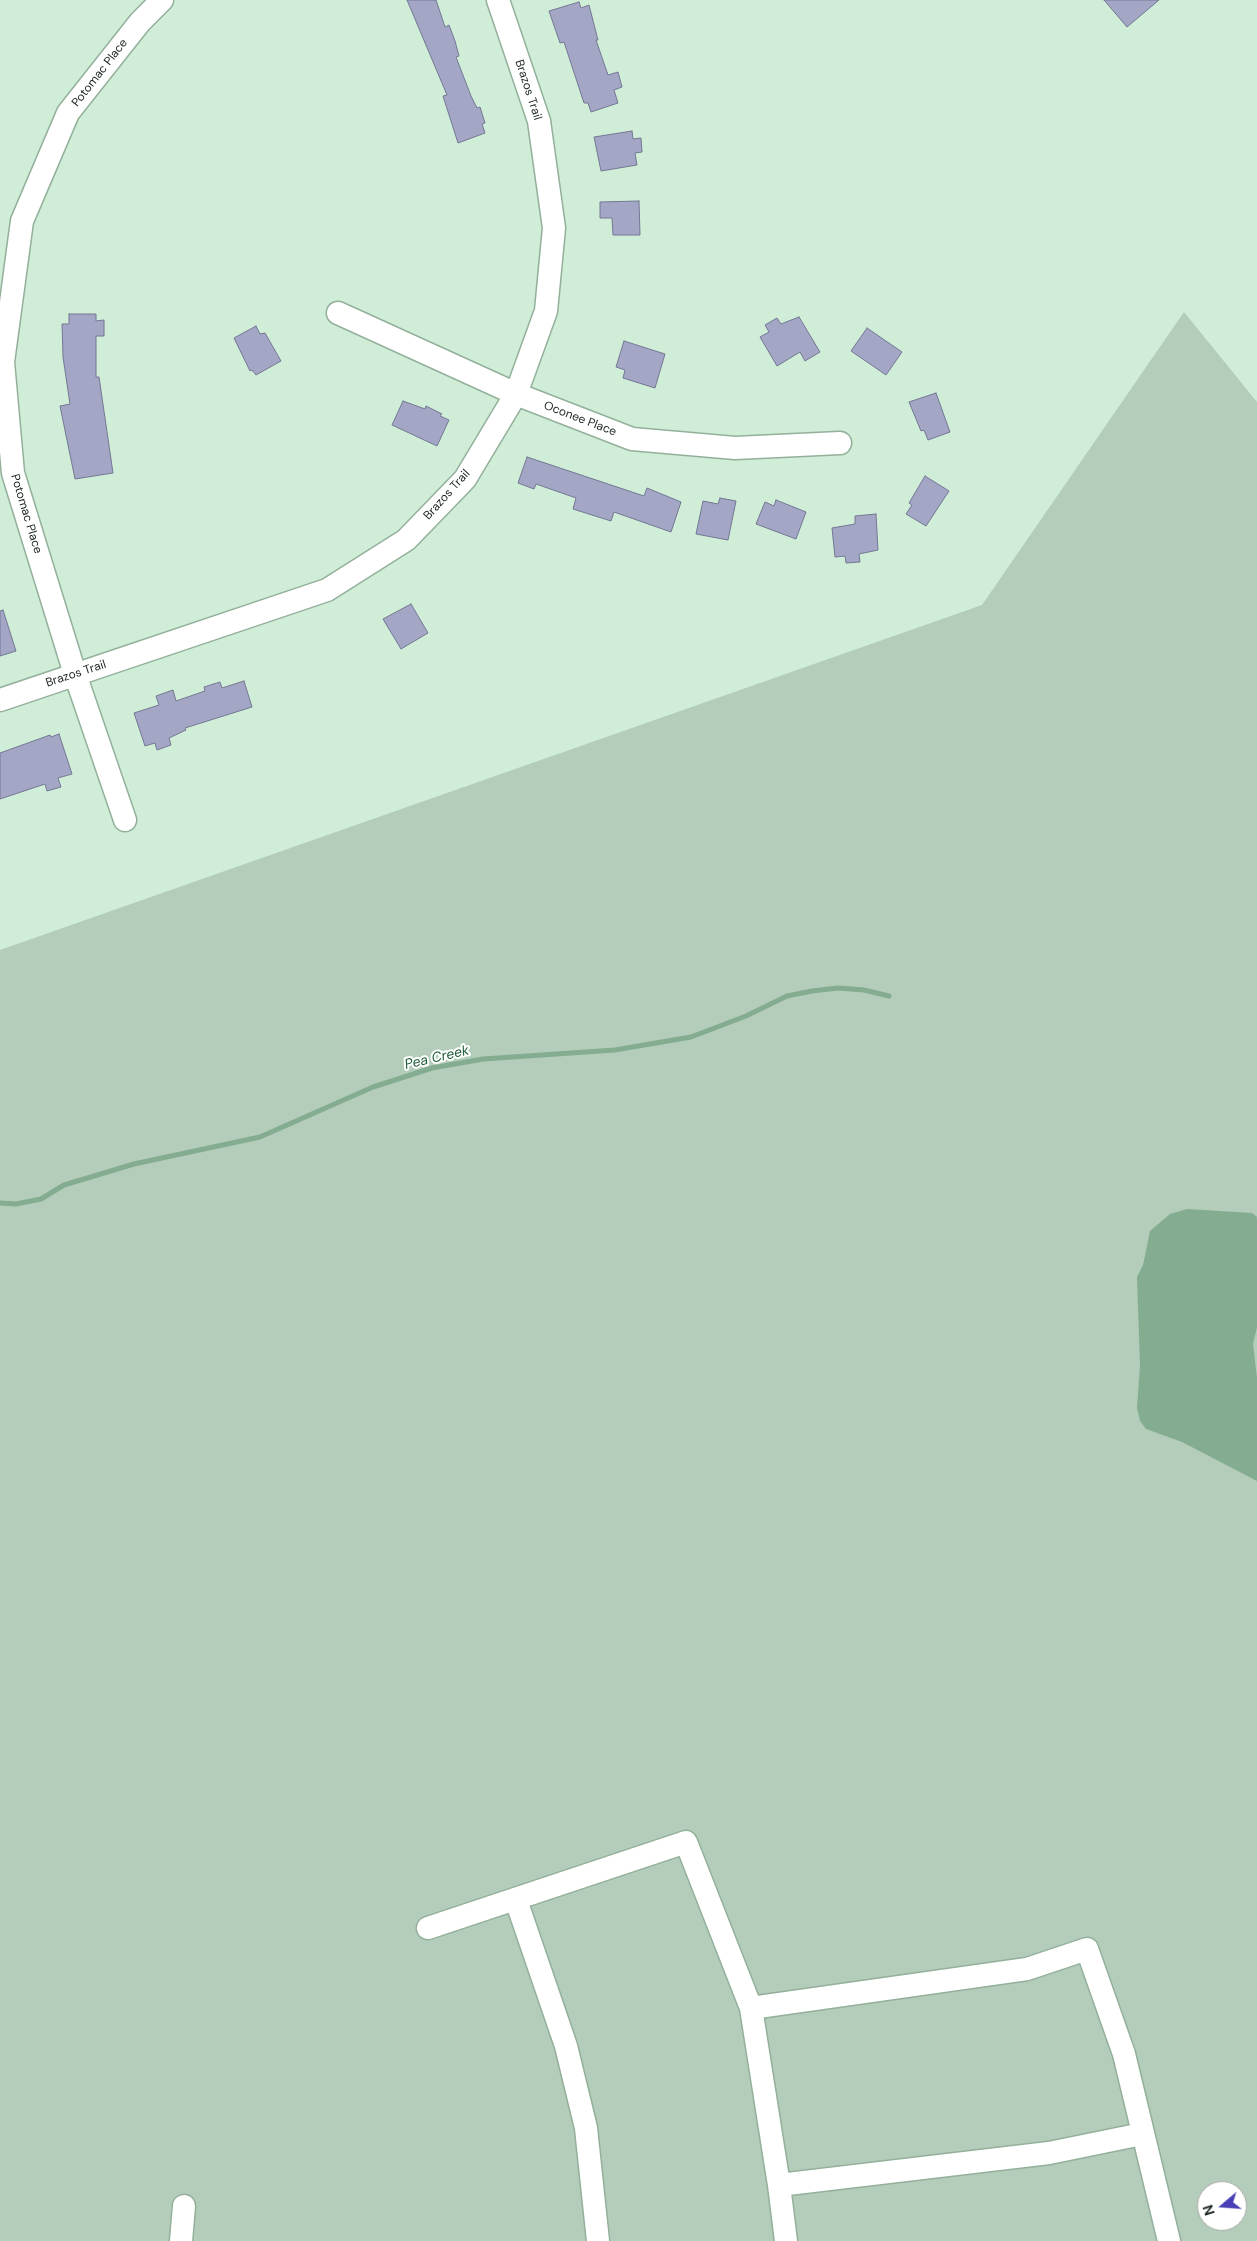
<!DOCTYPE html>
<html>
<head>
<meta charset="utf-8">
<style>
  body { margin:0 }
  #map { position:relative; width:1257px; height:2241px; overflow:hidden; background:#cfedd7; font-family:"DM Sans",sans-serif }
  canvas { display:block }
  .north { position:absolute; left:1197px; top:2181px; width:50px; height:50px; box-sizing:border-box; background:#fff; border:1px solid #a4a8a5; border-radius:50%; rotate:252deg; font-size:14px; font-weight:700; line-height:20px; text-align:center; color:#1b261e }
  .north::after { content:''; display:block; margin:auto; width:18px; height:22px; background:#493fb6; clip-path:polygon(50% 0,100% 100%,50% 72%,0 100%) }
</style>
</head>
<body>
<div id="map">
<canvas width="1257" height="2241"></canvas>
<div class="north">N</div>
</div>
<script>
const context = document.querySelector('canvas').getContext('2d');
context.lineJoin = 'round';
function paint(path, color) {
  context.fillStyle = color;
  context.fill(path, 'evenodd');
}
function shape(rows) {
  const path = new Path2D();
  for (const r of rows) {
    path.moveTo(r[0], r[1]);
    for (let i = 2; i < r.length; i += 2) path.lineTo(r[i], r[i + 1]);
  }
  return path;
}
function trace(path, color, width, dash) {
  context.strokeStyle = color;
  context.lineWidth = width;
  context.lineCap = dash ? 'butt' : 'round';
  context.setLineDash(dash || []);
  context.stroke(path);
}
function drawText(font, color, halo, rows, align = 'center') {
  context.font = font + ' "DM Sans",sans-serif';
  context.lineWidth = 4;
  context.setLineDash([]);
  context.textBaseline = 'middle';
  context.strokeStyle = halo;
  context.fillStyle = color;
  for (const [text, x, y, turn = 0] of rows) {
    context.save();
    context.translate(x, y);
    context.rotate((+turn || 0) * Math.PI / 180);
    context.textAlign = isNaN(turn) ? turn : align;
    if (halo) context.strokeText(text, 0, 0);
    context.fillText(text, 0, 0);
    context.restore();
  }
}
paint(shape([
  [1184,312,1257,402,1257,2241,0,2241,0,950,982,605],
  [1207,2191,1237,2191,1237,2221,1207,2221]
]), '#b3cdba');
paint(shape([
  [1187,1209,1252,1213,1257,1217,1257,1327,1253,1344,1257,1378,1257,1481,1182,1442,1146,1429,1140,1421,1137,1408,1140,1365,1137,1277,1143,1265,1150,1231,1170,1214]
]), '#84ac90');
trace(shape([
  [0,1203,16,1204,41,1199,64,1185,134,1164,260,1137,373,1087,432,1068,483,1059,615,1050,691,1037,746,1016,787,996,812,991,838,988,864,990,889,996]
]), '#84ac90', 5);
const building = shape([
  [407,0,436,0,445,27,449,25,455,41,459,56,456,57,471,96,477,108,480,107,485,123,482,124,485,133,458,143,443,96,447,95,407,0],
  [1104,0,1159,0,1127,27,1104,0],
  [579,2,581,8,589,5,598,40,596,40,608,75,618,72,622,87,614,90,618,103,591,112,588,103,584,103,564,42,560,43,549,11,579,2],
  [632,131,633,139,641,138,642,152,635,153,637,165,601,171,594,137,632,131],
  [639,201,640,235,613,235,612,218,600,218,600,202,639,201],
  [69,314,96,314,96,321,104,320,104,336,96,336,96,377,99,377,113,473,75,479,60,406,70,404,63,357,62,324,69,324,69,314],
  [799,317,820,352,805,361,800,352,777,366,760,337,769,332,765,325,777,318,781,324,799,317],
  [256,326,260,334,265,333,281,361,256,375,252,370,250,371,234,338,256,326],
  [867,328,902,352,886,375,851,351,867,328],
  [624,341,665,354,655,388,623,378,625,370,616,367,624,341],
  [936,393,950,432,928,440,924,430,921,431,909,402,936,393],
  [403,401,425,409,426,406,442,414,440,416,449,420,437,446,392,425,403,401],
  [527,457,644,496,647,488,681,502,671,532,614,512,611,521,573,509,576,498,536,484,534,489,518,483,527,457],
  [925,476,949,491,926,526,906,514,912,505,909,503,925,476],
  [720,498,736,501,728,540,696,534,703,501,718,504,720,498],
  [776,500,806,512,796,539,756,524,765,502,774,506,776,500],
  [876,514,878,550,859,554,860,562,846,563,845,556,835,557,832,528,855,524,855,516,876,514],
  [411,604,428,633,401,649,383,619,411,604],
  [3,610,16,651,0,656,0,611,3,610],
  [244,681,252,707,185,728,186,730,169,738,171,745,157,750,155,743,145,746,134,713,159,705,156,696,173,690,176,701,205,691,204,687,220,682,222,688,244,681],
  [59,734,72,774,58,778,61,787,47,791,45,784,0,799,0,753,50,735,51,737,59,734]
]);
paint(building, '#a3a7c5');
trace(building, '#747793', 1);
const minor = shape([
  [338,313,516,394,632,439,735,448,840,443],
  [0,700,327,590,406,540,465,479,516,394,546,311,554,228,539,121,498,0],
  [125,820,75,674,13,473,3,362,22,221,68,113,140,22,162,0],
  [516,1900,566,2046,586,2128,598,2241],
  [428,1928,686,1842,751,2008,779,2185,786,2241],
  [751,2008,1027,1969,1087,1949,1124,2054,1169,2241],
  [779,2185,1049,2153,1142,2134],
  [181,2241,184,2206]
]);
trace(minor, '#93b09b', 25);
trace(minor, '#fff', 22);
drawText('12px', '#1b261e', '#fff', [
  ["Potomac Place",100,73,-52],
  ["Brazos Trail",528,90,72],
  ["Oconee Place",580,419,21],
  ["Brazos Trail",447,495,-48],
  ["Potomac Place",26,514,73],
  ["Brazos Trail",76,674,-18]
]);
drawText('italic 14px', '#24623c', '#fff', [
  ["Pea Creek",437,1058,-13]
]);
</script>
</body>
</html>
